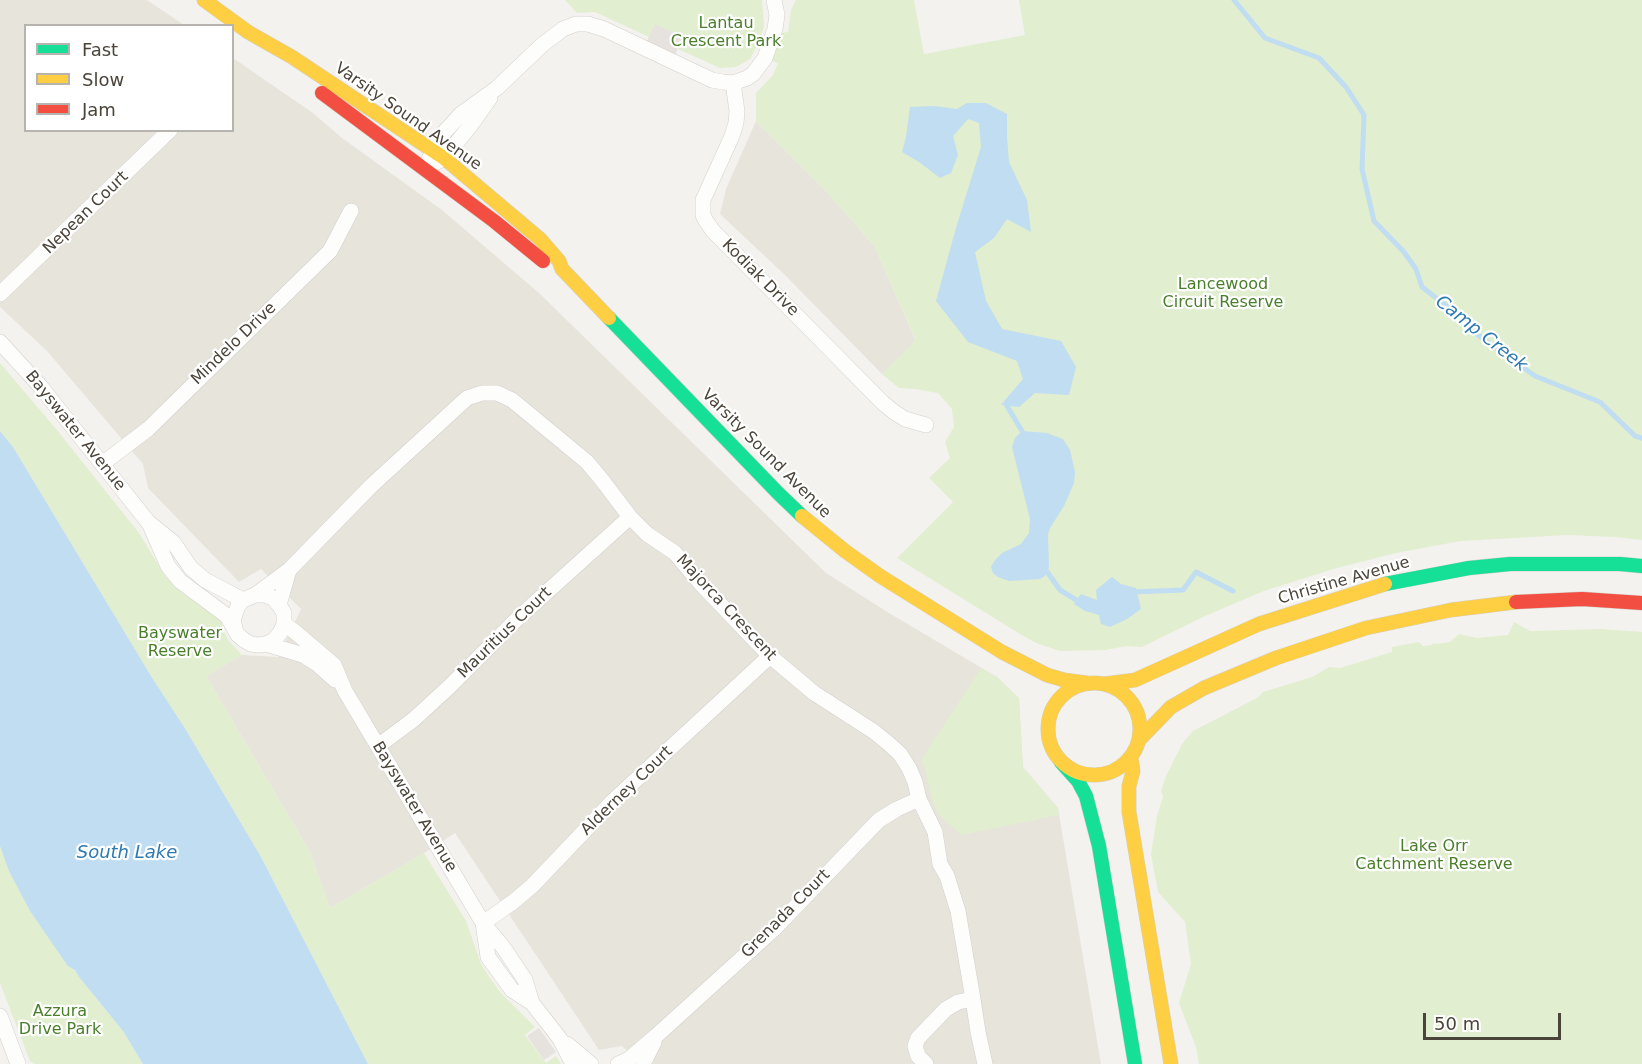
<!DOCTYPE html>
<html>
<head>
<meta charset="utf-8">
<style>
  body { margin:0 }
  #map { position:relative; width:1642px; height:1064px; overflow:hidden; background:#f4f2ee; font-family:"DejaVu Sans",sans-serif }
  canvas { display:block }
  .legend { position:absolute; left:24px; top:24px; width:210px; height:108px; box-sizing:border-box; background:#fff; border:2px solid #b7b4b0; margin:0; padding:8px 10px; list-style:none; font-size:18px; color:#4b4439 }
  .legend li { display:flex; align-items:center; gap:12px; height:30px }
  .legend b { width:30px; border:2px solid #b7b4b0 }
  .scale { position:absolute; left:1423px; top:1013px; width:138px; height:27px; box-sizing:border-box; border:3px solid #4b4439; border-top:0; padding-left:8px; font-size:18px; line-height:21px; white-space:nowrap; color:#4b4439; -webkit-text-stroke:4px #fff; paint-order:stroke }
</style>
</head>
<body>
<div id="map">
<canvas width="1642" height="1064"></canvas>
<ul class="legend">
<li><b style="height:8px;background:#16e098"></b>Fast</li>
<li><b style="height:8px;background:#ffcf43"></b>Slow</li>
<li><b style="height:8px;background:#f24e42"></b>Jam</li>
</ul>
<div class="scale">50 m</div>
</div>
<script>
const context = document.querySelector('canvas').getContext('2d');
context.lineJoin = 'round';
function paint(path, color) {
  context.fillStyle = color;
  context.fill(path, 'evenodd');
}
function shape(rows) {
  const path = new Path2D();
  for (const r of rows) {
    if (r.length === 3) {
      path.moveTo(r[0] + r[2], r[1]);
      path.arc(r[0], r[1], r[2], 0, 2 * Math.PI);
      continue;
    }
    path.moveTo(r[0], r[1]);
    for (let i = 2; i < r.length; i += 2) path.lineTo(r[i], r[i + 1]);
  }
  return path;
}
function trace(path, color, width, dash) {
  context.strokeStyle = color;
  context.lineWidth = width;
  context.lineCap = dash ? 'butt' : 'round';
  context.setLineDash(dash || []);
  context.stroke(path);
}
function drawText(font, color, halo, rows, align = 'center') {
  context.font = font + ' "DejaVu Sans",sans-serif';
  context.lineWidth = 4.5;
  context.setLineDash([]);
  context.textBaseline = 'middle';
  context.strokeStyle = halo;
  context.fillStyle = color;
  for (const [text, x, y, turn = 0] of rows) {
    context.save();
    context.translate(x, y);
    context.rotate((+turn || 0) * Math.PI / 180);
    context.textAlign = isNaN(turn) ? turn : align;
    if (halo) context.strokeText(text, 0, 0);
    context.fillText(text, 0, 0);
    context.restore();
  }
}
paint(shape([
  [0,0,147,0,184,25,26,26,26,130,232,130,233,58,313,113,342,138,442,210,539,293,826,573,889,613,997,677,1019,698,1023,767,1058,808,1101,1064,639,1064,622,1046,599,1050,455,833,424,853,330,908,310,852,206,676,242,655,278,657,301,609,261,569,239,582,148,488,143,464,47,351,0,307],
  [756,121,826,191,875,247,916,341,882,374,785,275,720,214,726,189]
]), '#e7e4dc');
paint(shape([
  [565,0,762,0,764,26,760,40,750,59,736,67,720,68,678,49,683,37,655,25,649,37,595,12,577,13],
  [796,0,914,0,924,54,1025,35,1019,0,1642,0,1642,540,1615,537,1567,535,1461,541,1396,553,1333,569,1264,591,1205,616,1142,647,1127,646,1105,650,1060,651,1036,643,1020,634,897,558,953,502,929,478,950,458,945,442,954,427,952,409,938,393,915,389,899,388,882,374,916,340,875,247,826,191,756,121,756,93,773,75,778,63,771,61,781,33,788,32,791,10],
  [0,363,57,430,139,533,165,576,182,593,217,616,222,623,224,632,229,641,242,655,206,676,310,852,330,908,424,853,466,921,481,964,490,978,501,993,535,1027,525,1035,546,1063,556,1056,561,1064,368,1064,261,857,186,730,151,676,13,447,0,431],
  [1514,622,1530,631,1601,629,1642,632,1642,1064,1199,1064,1196,1047,1179,1003,1191,964,1185,922,1158,892,1151,854,1157,816,1163,797,1161,790,1167,774,1182,744,1193,731,1257,698,1263,692,1312,677,1329,667,1340,668,1392,652,1392,647,1419,642,1423,646,1432,645,1433,643,1436,644,1450,642,1459,634,1477,638,1508,635],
  [981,668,997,677,1019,698,1023,767,1058,808,1059,815,961,835,938,814,932,800,925,769,921,760],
  [0,846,10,871,30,911,75,970,79,977,123,1031,143,1064,35,1064,30,1061,0,983]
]), '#e1eecf');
paint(shape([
  [655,24,683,37,672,62,643,49],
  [539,1028,556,1052,544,1060,527,1036]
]), '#e6e3df');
paint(shape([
  [967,103,986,103,1007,114,1007,136,1009,162,1027,200,1031,232,1007,219,994,238,975,252,986,301,1002,329,1061,341,1076,367,1069,395,1035,393,1019,407,1001,405,1023,379,1017,361,968,342,936,301,956,228,981,147,979,123,968,119,953,136,958,155,951,173,940,178,919,162,902,152,906,137,910,107,934,106,957,109],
  [0,431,13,447,151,676,186,730,261,857,368,1064,143,1064,123,1031,79,977,75,970,68,966,30,911,9,871,0,846],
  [1022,431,1047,433,1063,439,1070,450,1075,472,1074,483,1064,506,1050,528,1048,534,1049,567,1045,576,1040,579,1009,581,998,577,993,573,991,567,995,560,1002,553,1021,544,1029,533,1030,519,1012,447,1015,438],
  [1112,577,1121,584,1136,588,1141,609,1127,619,1110,627,1101,624,1099,615,1085,611,1074,604,1081,594,1097,600,1096,590]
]), '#c0ddf1');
trace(shape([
  [1234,0,1265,38,1319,58,1346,87,1364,115,1362,169,1374,221,1404,252,1416,269,1422,287,1453,311,1464,325,1535,376,1600,402,1635,436,1642,438],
  [1007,406,1022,431],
  [1043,566,1060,590,1081,603],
  [1131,592,1183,590,1196,572,1233,591]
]), '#c0ddf1', 5);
const street = shape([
  [733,83,737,111,736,123,732,136,703,200,703,215,706,221,713,231,883,403,894,412,905,419,926,425],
  [429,159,440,137,461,114,497,88,542,45,563,29,576,24,588,24,604,29,712,80,723,82,733,83,747,78,753,74,765,58,775,29,777,15,774,0],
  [437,162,444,158,471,125,490,98],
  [0,294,170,130],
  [0,342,41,387,148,522,173,542,191,568,205,580,243,600],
  [102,464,148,429,330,251,351,211],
  [150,525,168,566,180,581,227,616,238,635,244,640,251,644,258,645,266,644,274,640,280,633,284,624,284,613,279,605,273,598,264,595,255,595,243,600,238,606,233,620,235,628],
  [255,595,289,570,371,486,467,398,482,393,497,393,512,400,587,462,602,480,630,517,647,534,675,553,701,584,770,656,814,693,873,731,888,743,900,754,909,768,915,782,919,799,935,832,940,864,947,876,958,911,973,999,958,1002,946,1009,918,1038,915,1046,918,1056,926,1064],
  [279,605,289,570],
  [284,624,294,631,334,665,345,691,483,923,503,947,525,980,532,1003],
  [266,644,303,655,316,663,335,680],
  [378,746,413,720,449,687,517,619,630,517],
  [483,923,513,902,532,886,613,801,770,656],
  [483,923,488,957,512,990,532,1003,550,1026,560,1039,573,1064],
  [973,999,978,1032,985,1064],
  [0,1016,18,1064],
  [567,1044,591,1064],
  [618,1064,629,1059,656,1036,774,929,879,820,897,809,919,799],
  [643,1064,654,1042]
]);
const fast = shape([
  [609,318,778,493,802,516],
  [1385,584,1469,568,1510,564,1620,564,1642,566],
  [1061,762,1078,781,1086,796,1099,846,1135,1064]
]);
const slow = shape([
  [204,0,248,32,292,57,444,158,540,239,559,261,562,269,609,318],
  [802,516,845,551,880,576,1002,652,1047,675,1064,680,1087,683],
  [1094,729,46],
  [1104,684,1135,680,1259,624,1385,584],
  [1140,739,1171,707,1204,688,1276,658,1366,628,1451,610,1516,602],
  [1131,758,1133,771,1129,786,1129,812,1171,1064]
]);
const jam = shape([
  [322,93,494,221,543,261],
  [1516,602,1582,599,1642,603]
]);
trace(street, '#d2d0cb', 16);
trace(fast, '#d3cfc5', 15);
trace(slow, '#d3cfc5', 15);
trace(jam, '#d3cfc5', 15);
trace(street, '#fdfdfc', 15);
trace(fast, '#16e098', 14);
trace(slow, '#ffcf43', 14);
trace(jam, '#f24e42', 14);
drawText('16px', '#4a7f2a', '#fff', [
  ["Lantau",726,24],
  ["Crescent Park",726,42],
  ["Lancewood",1223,285],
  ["Circuit Reserve",1223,303],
  ["Bayswater",180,634],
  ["Reserve",180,652],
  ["Lake Orr",1434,847],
  ["Catchment Reserve",1434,865],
  ["Azzura",60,1012],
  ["Drive Park",60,1030]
]);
drawText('16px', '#4b4439', '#fff', [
  ["Varsity Sound Avenue",408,117,35],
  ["Nepean Court",86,213,-44],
  ["Kodiak Drive",760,278,45],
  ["Mindelo Drive",234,344,-44],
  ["Bayswater Avenue",75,431,51],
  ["Varsity Sound Avenue",766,454,45],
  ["Christine Avenue",1344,581,-16],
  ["Majorca Crescent",726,608,47],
  ["Mauritius Court",505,633,-44],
  ["Alderney Court",627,791,-44],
  ["Bayswater Avenue",414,807,59],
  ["Grenada Court",786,914,-45]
]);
drawText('italic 18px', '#2e7ab2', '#fff', [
  ["Camp Creek",1481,334,38],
  ["South Lake",127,853]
]);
</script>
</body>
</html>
